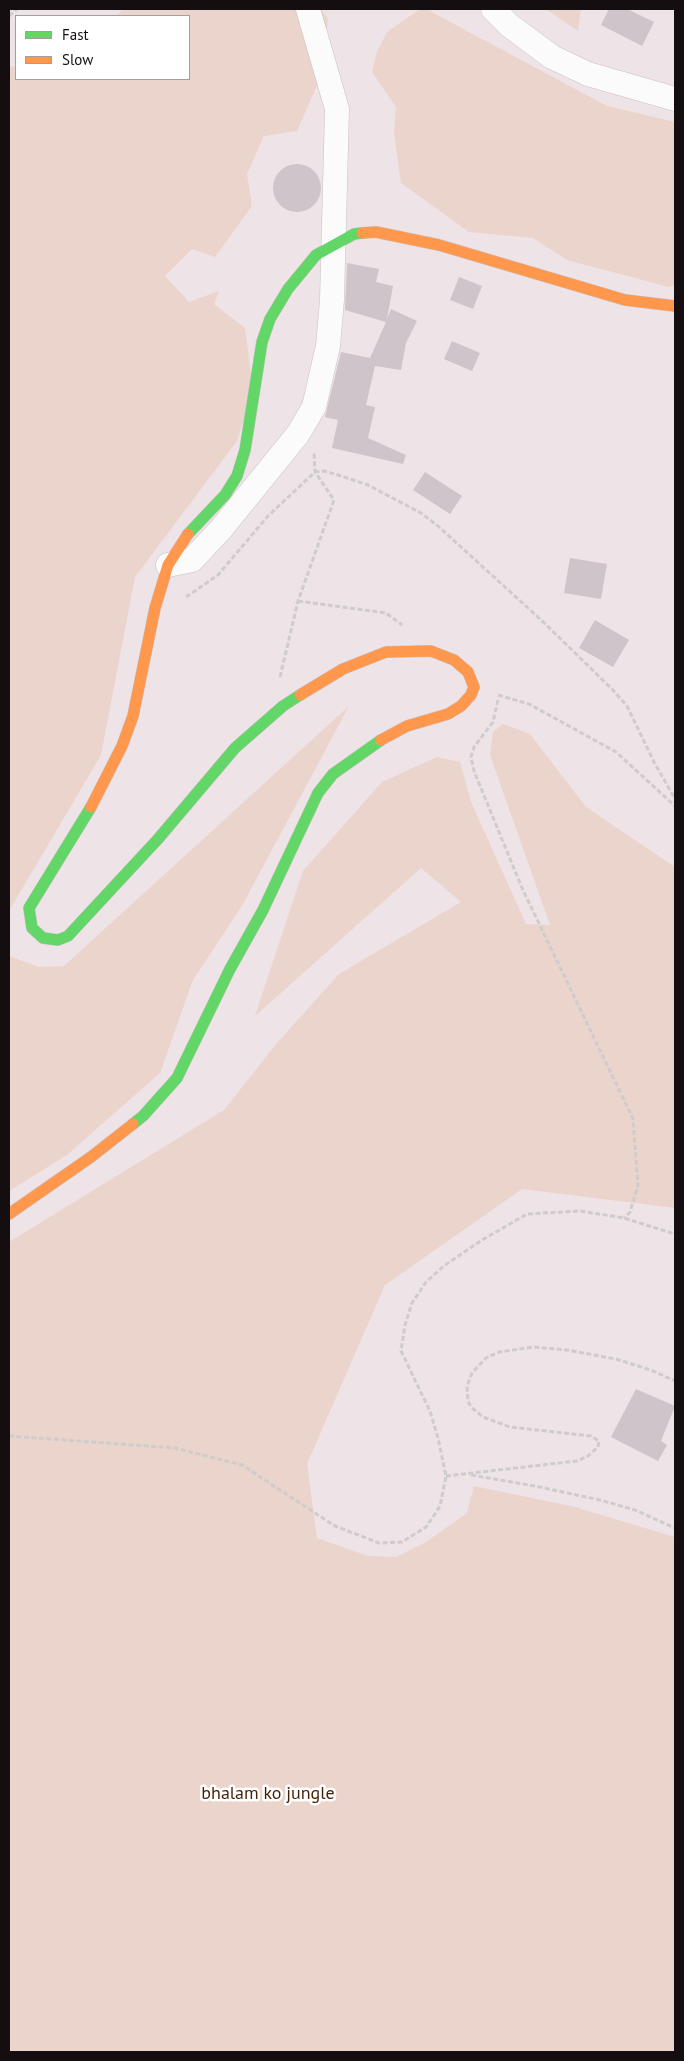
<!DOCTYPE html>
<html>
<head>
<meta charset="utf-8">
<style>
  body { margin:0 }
  #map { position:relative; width:684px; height:2061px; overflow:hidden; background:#eee3e6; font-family:"PT Sans",sans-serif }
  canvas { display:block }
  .frame { position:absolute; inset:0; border:10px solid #140e10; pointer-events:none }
  .legend { position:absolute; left:15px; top:15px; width:175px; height:65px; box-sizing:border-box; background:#fff; border:1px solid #a19f9f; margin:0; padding:6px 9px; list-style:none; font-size:15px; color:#140e10 }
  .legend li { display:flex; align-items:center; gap:10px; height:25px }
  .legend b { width:25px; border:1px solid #a19f9f }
</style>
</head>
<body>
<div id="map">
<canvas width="684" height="2061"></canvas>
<div class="frame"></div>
<ul class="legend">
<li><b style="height:6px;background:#63d668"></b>Fast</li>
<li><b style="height:6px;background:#ff974d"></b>Slow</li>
</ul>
</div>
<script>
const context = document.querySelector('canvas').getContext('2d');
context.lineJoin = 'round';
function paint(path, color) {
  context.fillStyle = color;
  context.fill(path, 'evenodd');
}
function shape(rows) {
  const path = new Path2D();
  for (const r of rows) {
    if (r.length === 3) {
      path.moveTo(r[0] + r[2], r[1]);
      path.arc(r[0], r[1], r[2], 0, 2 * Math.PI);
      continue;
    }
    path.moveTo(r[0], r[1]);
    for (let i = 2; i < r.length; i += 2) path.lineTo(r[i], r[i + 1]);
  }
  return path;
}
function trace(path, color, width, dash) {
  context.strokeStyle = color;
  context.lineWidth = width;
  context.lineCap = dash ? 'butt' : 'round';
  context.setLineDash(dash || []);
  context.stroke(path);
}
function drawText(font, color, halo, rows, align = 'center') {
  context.font = font + ' "PT Sans",sans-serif';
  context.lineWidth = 5;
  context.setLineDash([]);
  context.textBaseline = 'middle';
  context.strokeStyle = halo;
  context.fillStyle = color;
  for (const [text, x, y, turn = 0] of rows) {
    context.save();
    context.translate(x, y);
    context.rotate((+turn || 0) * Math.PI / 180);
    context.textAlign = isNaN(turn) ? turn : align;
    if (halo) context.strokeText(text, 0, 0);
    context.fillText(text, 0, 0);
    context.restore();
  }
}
paint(shape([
  [123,9,321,9,328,19,322,74,297,131,264,136,247,174,252,206,215,257,192,249,165,276,189,302,219,291,214,304,245,328,253,390,237,441,135,577,101,755,9,911,9,67,16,66,16,79,189,79,189,16,116,16],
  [420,9,426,9,607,106,675,122,675,285,669,287,567,260,533,238,469,232,401,183,394,133,396,107,372,72,377,52,387,32],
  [546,9,581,9,578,31],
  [349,706,243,904,193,980,160,1073,67,1155,9,1191,9,956,39,967,64,966],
  [503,724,530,734,586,807,675,867,675,1208,522,1189,385,1285,307,1464,317,1538,368,1556,396,1557,426,1542,467,1513,474,1486,575,1507,675,1537,675,2052,9,2052,9,1242,224,1110,277,1043,339,974,461,902,421,868,255,1016,303,871,382,782,437,757,460,762,471,802,526,924,550,925,490,755,493,732]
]), '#ebd4cc');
paint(shape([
  [609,9,627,9,654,22,642,46,601,25],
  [297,188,24],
  [347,263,379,269,376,282,393,286,387,319,391,309,417,321,406,343,401,370,375,366,366,405,375,407,368,438,406,455,403,464,332,448,338,420,325,417,341,352,370,358,386,322,345,310],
  [459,277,482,286,473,309,450,300],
  [452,341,480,353,472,371,444,359],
  [425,472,462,496,450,514,413,490],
  [570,558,607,564,601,599,564,593],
  [595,620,629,640,613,667,579,648],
  [636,1389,675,1406,661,1441,667,1445,658,1461,611,1437]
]), '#cfc4ca');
const street = shape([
  [493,9,509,25,552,57,588,74,675,99],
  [168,565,192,560,221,529,298,434,314,407,328,346,332,300,337,109,308,9]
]);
const fast = shape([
  [188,534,225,495,237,476,245,450,262,342,270,319,288,289,316,255,354,234,362,233],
  [91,807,29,908,32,928,43,938,58,940,68,936,158,839,235,748,283,706,300,695],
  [133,1124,143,1116,177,1078,230,969,263,910,318,793,333,774,381,740]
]);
const slow = shape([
  [362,233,376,232,439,245,625,300,675,306],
  [300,695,343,669,386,652,431,651,454,660,468,672,474,687,471,695,461,706,448,714,407,726,381,740],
  [91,807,122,746,133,716,155,608,168,565,188,534],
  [9,1214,91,1157,133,1124]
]);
trace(street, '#c8c0c2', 25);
trace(fast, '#c8c0c2', 12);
trace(slow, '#c8c0c2', 12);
trace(shape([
  [9,16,17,9],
  [186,597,218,575,268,516,315,472,324,471,338,475,368,485,421,513,438,526,539,618,613,690,627,706,654,762,675,799],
  [298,601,386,613,402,625],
  [280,677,298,601,334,500,315,472,314,453],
  [498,695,529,704,616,752,675,806],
  [498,700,493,722,474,747,471,757,474,771,522,888,633,1119,638,1185,630,1212,624,1218],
  [9,1436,175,1448,242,1465,335,1526,379,1543,402,1542,426,1527,433,1517,440,1506,446,1476,438,1438,430,1411,401,1351,405,1325,412,1303,426,1282,445,1265,482,1240,527,1214,580,1211,624,1218,675,1234],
  [471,1475,535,1486,600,1500,635,1510,675,1528],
  [446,1476,577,1461,588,1456,598,1447,599,1441,591,1436,510,1427,483,1417,471,1407,468,1401,467,1386,472,1373,486,1358,499,1352,534,1347,567,1350,616,1359,651,1370,675,1381]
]), '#cfcccc', 3, [5, 2.5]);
trace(street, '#fcfbfb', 24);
trace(fast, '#63d668', 11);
trace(slow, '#ff974d', 11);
drawText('18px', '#431f06', '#fff', [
  ["bhalam ko jungle",268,1794]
]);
</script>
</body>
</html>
